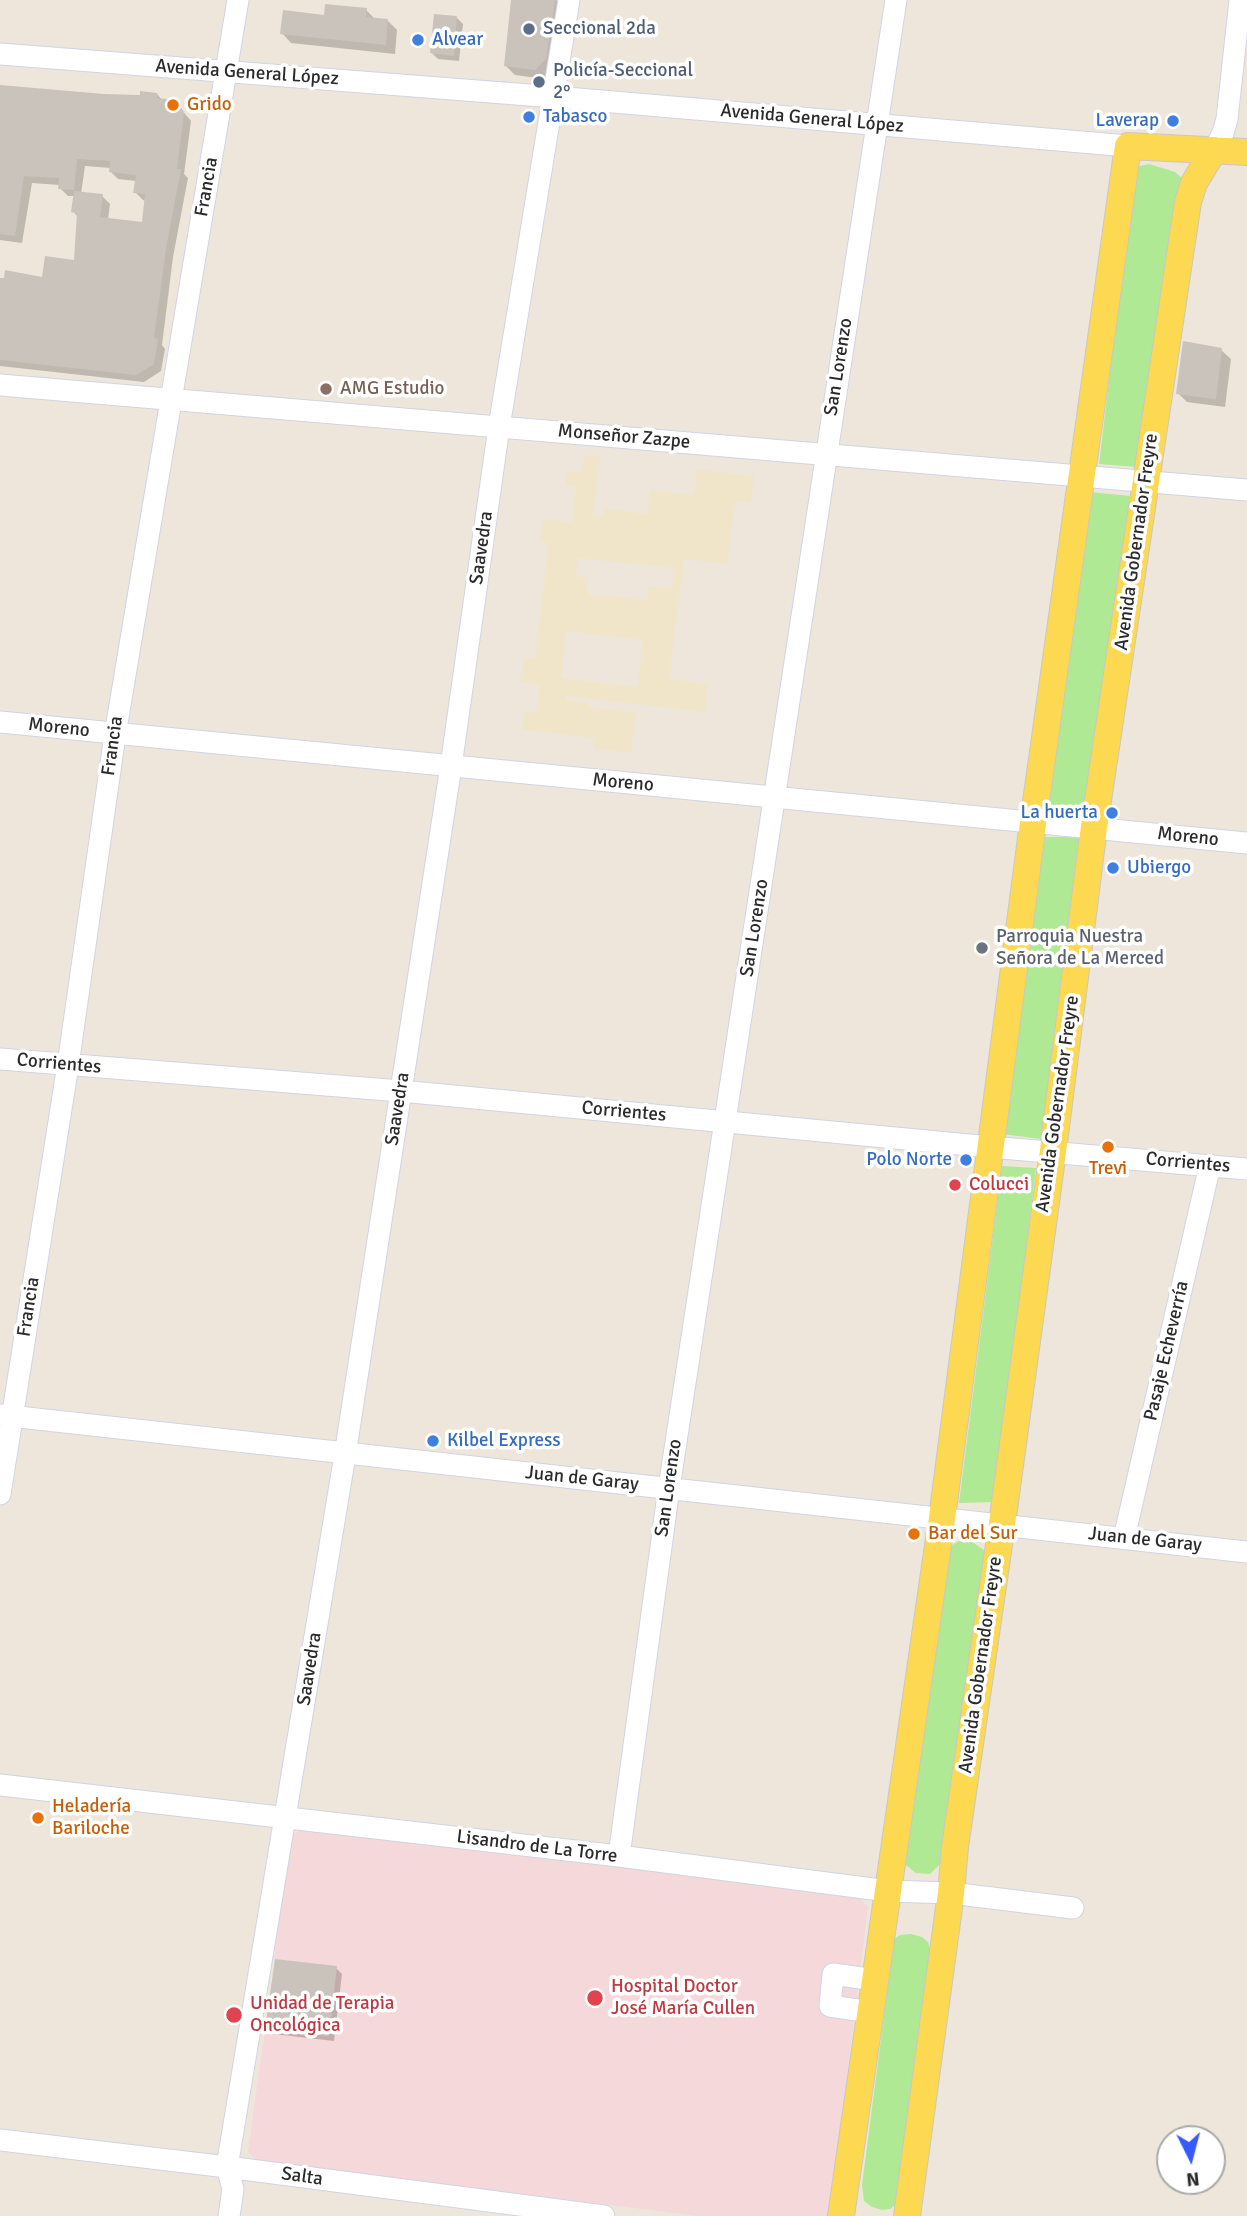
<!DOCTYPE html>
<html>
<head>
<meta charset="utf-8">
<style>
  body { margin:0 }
  #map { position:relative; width:1247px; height:2216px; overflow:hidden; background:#eee6db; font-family:Signika,sans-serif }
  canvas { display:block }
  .north { position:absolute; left:1156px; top:2125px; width:70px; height:70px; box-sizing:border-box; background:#fff; border:2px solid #aaa; border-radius:50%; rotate:174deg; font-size:19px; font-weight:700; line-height:28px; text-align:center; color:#2b2b2b }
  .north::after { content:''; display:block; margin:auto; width:24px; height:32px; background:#3759ff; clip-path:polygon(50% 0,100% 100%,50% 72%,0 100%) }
</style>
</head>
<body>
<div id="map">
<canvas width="1247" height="2216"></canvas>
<div class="north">N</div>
</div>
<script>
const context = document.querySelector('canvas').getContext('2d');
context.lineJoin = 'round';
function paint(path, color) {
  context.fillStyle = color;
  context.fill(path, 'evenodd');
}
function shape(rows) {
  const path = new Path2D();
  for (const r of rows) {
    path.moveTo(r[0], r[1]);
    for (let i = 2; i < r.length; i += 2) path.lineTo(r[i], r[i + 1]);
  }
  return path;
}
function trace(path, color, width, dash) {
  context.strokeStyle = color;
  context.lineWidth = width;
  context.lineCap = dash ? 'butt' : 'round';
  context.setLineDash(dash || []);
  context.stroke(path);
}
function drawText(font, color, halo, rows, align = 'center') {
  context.font = font + ' Signika,sans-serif';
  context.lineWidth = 7;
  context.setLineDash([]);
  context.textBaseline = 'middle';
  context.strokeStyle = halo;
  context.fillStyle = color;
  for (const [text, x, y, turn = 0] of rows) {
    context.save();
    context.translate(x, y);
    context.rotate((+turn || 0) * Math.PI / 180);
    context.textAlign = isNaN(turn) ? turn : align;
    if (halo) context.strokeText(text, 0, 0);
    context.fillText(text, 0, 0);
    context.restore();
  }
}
paint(shape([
  [584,455,600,457,593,515,604,517,605,509,647,514,650,490,694,495,697,469,754,476,751,503,735,501,727,564,684,559,669,679,708,684,705,712,566,696,566,700,589,703,589,707,636,713,631,753,593,748,594,738,522,730,524,711,537,712,540,685,521,682,524,658,535,659,549,543,540,541,543,519,572,522,576,487,565,485,567,472,582,473],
  [578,558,674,568,672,588,649,586,647,600,587,594,588,578,576,576],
  [566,631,643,640,638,687,561,678]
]), '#f1e5c9');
paint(shape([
  [304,1827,857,1896,868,1907,830,2216,697,2216,256,2160,248,2152,265,2029,337,1966,274,1959,291,1836]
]), '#f5d8d9');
paint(shape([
  [1149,164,1175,172,1182,178,1183,190,1136,467,1099,464,1134,175,1139,166],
  [1089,492,1131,496,1083,813,1048,810],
  [1045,837,1079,837,1041,1139,1002,1134],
  [1002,1166,1036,1168,995,1502,959,1503],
  [961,1540,971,1541,985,1551,940,1864,930,1874,916,1873,902,1862,947,1548],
  [911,1934,922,1937,928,1942,931,1952,899,2202,890,2209,882,2210,872,2207,864,2201,862,2185,894,1939,900,1935]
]), '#afe993');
paint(shape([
  [512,0,556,0,565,8,555,68,545,79,515,75,506,66],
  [366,10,376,20,388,21,397,30,395,54,291,43,282,33,326,16],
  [457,18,463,24,459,61,438,59,432,53],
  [0,88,141,97,157,94,162,100,175,102,191,121,184,174,188,178,173,257,162,345,165,349,161,371,144,382,0,366,0,280,43,279,75,262,78,217,73,211,75,196,68,196,60,188,60,185,32,183,22,243,0,240],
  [85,166,111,168,110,171,118,179,136,181,135,192,143,200,146,201,144,224,108,219,110,204,102,196,81,194],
  [1221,350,1231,359,1225,407,1187,402,1178,393],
  [336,1968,342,1974,334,2041,273,2034,267,2028]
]), '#0003');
paint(shape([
  [511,0,555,0,546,59,535,70,504,66],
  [325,4,367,8,366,17,388,19,386,45,280,34,283,10,324,15],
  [434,14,457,16,454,56,430,53],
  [0,85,104,94,140,95,140,91,157,93,157,98,176,100,184,112,177,169,181,169,166,248,154,338,158,339,154,364,136,375,0,360,0,278,4,278,5,270,42,277,45,256,74,260,77,213,71,212,74,191,103,194,100,217,142,222,145,194,133,193,136,175,109,172,110,161,77,159,74,190,58,189,59,178,24,176,15,236,0,234],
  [1183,341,1222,348,1216,399,1176,394],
  [275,1959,337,1966,329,2036,265,2029]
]), '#c9c3bb');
const minor = shape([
  [0,54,555,97,1128,146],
  [1214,150,1223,133,1227,119,1240,0],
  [0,385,1247,490],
  [0,722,1247,843],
  [0,1059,401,1091,990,1147,1247,1169],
  [0,1415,1247,1552],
  [0,1494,68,1065,115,735,238,0],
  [1124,1538,1210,1165],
  [0,1785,619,1856,888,1891,951,1893,1073,1908],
  [619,1856,669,1488,896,0],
  [871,2012,830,2006,833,1974,875,1980],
  [0,2140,227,2167,604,2216],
  [229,2216,233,2189,227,2167,345,1455,451,766,499,427,569,0]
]);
const major = shape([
  [841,2216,942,1518,1033,823,1128,146,1247,152],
  [907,2216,951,1893,955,1847,1002,1524,1053,1151,1094,827,1188,202,1194,183,1214,150]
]);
trace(minor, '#d0d4e5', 23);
trace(major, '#c8c8c8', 28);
trace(minor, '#fff', 21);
trace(major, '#fdd851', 26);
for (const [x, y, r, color] of [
  [529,29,7,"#5c6f8a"],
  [418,40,7,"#3f7fe0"],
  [539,82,7,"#5c6f8a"],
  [173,105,7,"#e8710a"],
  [529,117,7,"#3f7fe0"],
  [1173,121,7,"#3f7fe0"],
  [326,389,7,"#8d6e63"],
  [1112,813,7,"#3f7fe0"],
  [1113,868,7,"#3f7fe0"],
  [982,948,7,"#6b7280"],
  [1108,1147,7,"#e8710a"],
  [966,1160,7,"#3f7fe0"],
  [955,1185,7,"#e0444e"],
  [433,1441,7,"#3f7fe0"],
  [914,1534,7,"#e8710a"],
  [38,1818,7,"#e8710a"],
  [595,1998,9,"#e0444e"],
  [234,2015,9,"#e0444e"]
]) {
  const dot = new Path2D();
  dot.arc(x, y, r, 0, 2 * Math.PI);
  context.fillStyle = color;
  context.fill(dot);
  trace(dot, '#fff', 2.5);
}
drawText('19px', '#4e5e75', '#fff', [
  ["Seccional 2da",543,29],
  ["Policía-Seccional",553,71],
  ["2°",553,93]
], 'left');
drawText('19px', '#366cbe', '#fff', [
  ["Alvear",432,40],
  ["Tabasco",543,117],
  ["Laverap",1159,121,"right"],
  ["La huerta",1098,813,"right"],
  ["Ubiergo",1127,868],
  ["Polo Norte",952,1160,"right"],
  ["Kilbel Express",447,1441]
], 'left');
drawText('19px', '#2b2b2b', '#fff', [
  ["Avenida General López",247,73,4],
  ["Avenida General López",812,119,5],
  ["Francia",207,187,-80],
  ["San Lorenzo",839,367,-81],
  ["Monseñor Zazpe",624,437,5],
  ["Avenida Gobernador Freyre",1137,542,-82],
  ["Saavedra",482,548,-82],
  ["Moreno",59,728,6],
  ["Francia",113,746,-82],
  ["Moreno",623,783,5],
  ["Moreno",1188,837,6],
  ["San Lorenzo",755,928,-81],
  ["Corrientes",59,1064,5],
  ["Avenida Gobernador Freyre",1058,1104,-82],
  ["Saavedra",398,1109,-81],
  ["Corrientes",624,1112,5],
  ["Corrientes",1188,1163,5],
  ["Francia",29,1307,-81],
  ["Pasaje Echeverría",1167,1351,-77],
  ["Juan de Garay",582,1479,6],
  ["San Lorenzo",669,1488,-82],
  ["Juan de Garay",1145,1540,6],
  ["Avenida Gobernador Freyre",981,1665,-82],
  ["Saavedra",310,1669,-81],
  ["Lisandro de La Torre",537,1847,7],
  ["Salta",302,2177,8]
]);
drawText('19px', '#c56008', '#fff', [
  ["Grido",187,105],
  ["Trevi",1108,1169,"center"],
  ["Bar del Sur",928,1534],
  ["Heladería",52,1807],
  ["Bariloche",52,1829]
], 'left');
drawText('19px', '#785e54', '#fff', [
  ["AMG Estudio",340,389]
], 'left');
drawText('19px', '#5b616d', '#fff', [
  ["Parroquia Nuestra",996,937],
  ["Señora de La Merced",996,959]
], 'left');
drawText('19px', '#be3a42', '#fff', [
  ["Colucci",969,1185],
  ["Hospital Doctor",611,1987],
  ["José María Cullen",611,2009],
  ["Unidad de Terapia",250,2004],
  ["Oncológica",250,2026]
], 'left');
</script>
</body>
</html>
